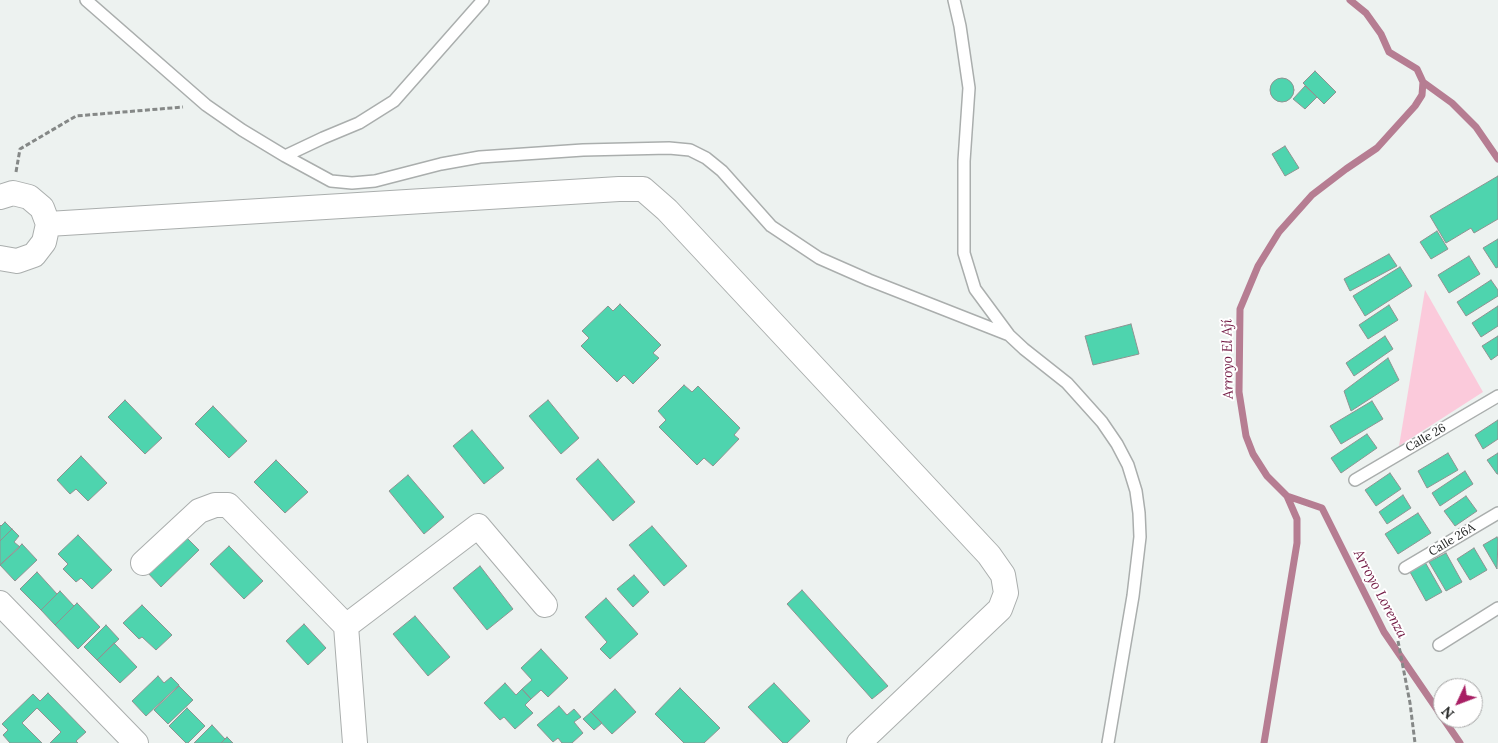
<!DOCTYPE html>
<html>
<head>
<meta charset="utf-8">
<style>
  body { margin:0 }
  #map { position:relative; width:1498px; height:743px; overflow:hidden; background:#edf2f0; font-family:Lora,serif }
  canvas { display:block }
  .north { position:absolute; left:1433px; top:678px; width:50px; height:50px; box-sizing:border-box; background:#fff; border:1px solid #a7a7a7; border-radius:50%; rotate:227deg; font-size:14px; font-weight:700; line-height:20px; text-align:center; color:#222423 }
  .north::after { content:''; display:block; margin:auto; width:18px; height:22px; background:#a81f64; clip-path:polygon(50% 0,100% 100%,50% 72%,0 100%) }
</style>
</head>
<body>
<div id="map">
<canvas width="1498" height="743"></canvas>
<div class="north">N</div>
</div>
<script>
const context = document.querySelector('canvas').getContext('2d');
context.lineJoin = 'round';
function paint(path, color) {
  context.fillStyle = color;
  context.fill(path, 'evenodd');
}
function shape(rows) {
  const path = new Path2D();
  for (const r of rows) {
    if (r.length === 3) {
      path.moveTo(r[0] + r[2], r[1]);
      path.arc(r[0], r[1], r[2], 0, 2 * Math.PI);
      continue;
    }
    path.moveTo(r[0], r[1]);
    for (let i = 2; i < r.length; i += 2) path.lineTo(r[i], r[i + 1]);
  }
  return path;
}
function trace(path, color, width, dash) {
  context.strokeStyle = color;
  context.lineWidth = width;
  context.lineCap = dash ? 'butt' : 'round';
  context.setLineDash(dash || []);
  context.stroke(path);
}
function drawText(font, color, halo, rows, align = 'center') {
  context.font = font + ' Lora,serif';
  context.lineWidth = 4;
  context.setLineDash([]);
  context.textBaseline = 'middle';
  context.strokeStyle = halo;
  context.fillStyle = color;
  for (const [text, x, y, turn = 0] of rows) {
    context.save();
    context.translate(x, y);
    context.rotate((+turn || 0) * Math.PI / 180);
    context.textAlign = isNaN(turn) ? turn : align;
    if (halo) context.strokeText(text, 0, 0);
    context.fillText(text, 0, 0);
    context.restore();
  }
}
paint(shape([
  [1425,290,1483,392,1399,446]
]), '#fbcadb');
trace(shape([
  [1423,82,1452,103,1476,127,1498,159],
  [1287,496,1322,508,1384,632,1460,743],
  [1264,743,1297,543,1297,519,1287,496,1267,476,1253,454,1246,436,1239,392,1240,309,1258,266,1279,232,1312,195,1346,169,1377,148,1415,106,1422,95,1423,82,1417,69,1389,52,1381,34,1366,13,1350,0]
]), '#b67d92', 7);
const building = shape([
  [1315,71,1336,92,1324,104,1303,83,1315,71],
  [1282,90,12],
  [1305,86,1317,97,1305,109,1293,99,1305,86],
  [1285,146,1299,168,1285,176,1272,154,1285,146],
  [1498,176,1498,219,1474,233,1471,228,1446,243,1430,216,1498,176],
  [1437,231,1448,249,1431,259,1420,242,1437,231],
  [1498,239,1498,267,1496,268,1483,248,1498,239],
  [1389,254,1397,266,1350,291,1344,279,1389,254],
  [1469,256,1480,274,1449,293,1438,275,1469,256],
  [1400,267,1412,286,1365,316,1353,296,1400,267],
  [1491,280,1498,290,1498,296,1466,316,1457,302,1491,280],
  [620,304,661,345,653,353,659,358,633,384,624,375,617,382,581,346,589,338,582,331,608,306,613,311,620,304],
  [1389,305,1398,320,1368,339,1359,325,1389,305],
  [1498,306,1498,326,1481,337,1472,323,1498,306],
  [1131,324,1139,354,1093,365,1085,336,1131,324],
  [1385,336,1393,349,1354,376,1346,363,1385,336],
  [1498,336,1498,355,1491,360,1482,346,1498,336],
  [1388,358,1399,380,1351,411,1344,391,1388,358],
  [684,385,692,392,698,386,740,428,734,435,739,439,713,466,704,458,697,465,659,427,666,420,658,411,684,385],
  [125,400,162,438,145,454,108,417,125,400],
  [548,400,579,438,561,454,529,416,548,400],
  [1372,401,1383,419,1341,444,1330,426,1372,401],
  [213,406,247,441,229,458,195,424,213,406],
  [1498,420,1498,439,1483,449,1475,435,1498,420],
  [472,430,504,468,484,484,453,446,472,430],
  [1367,434,1377,448,1341,473,1331,458,1367,434],
  [1448,453,1458,470,1427,488,1418,471,1448,453],
  [1498,453,1498,474,1497,474,1487,460,1498,453],
  [81,456,107,483,88,501,76,489,70,494,57,480,81,456],
  [598,459,635,502,613,521,576,479,598,459],
  [276,460,308,492,285,513,254,482,276,460],
  [1465,471,1473,484,1440,506,1432,493,1465,471],
  [1390,473,1401,489,1376,506,1365,490,1390,473],
  [408,475,444,517,424,534,389,491,408,475],
  [1403,495,1411,508,1387,524,1379,512,1403,495],
  [1466,496,1477,511,1455,526,1444,511,1466,496],
  [1418,513,1431,533,1398,554,1385,534,1418,513],
  [5,522,12,529,0,541,0,525,1,526,5,522],
  [652,526,687,566,664,586,629,545,652,526],
  [12,529,19,536,14,542,20,547,0,565,0,541,12,529],
  [78,535,112,570,92,589,81,578,76,582,63,569,68,564,58,554,78,535],
  [184,535,199,550,161,587,147,572,184,535],
  [1497,537,1498,539,1497,569,1483,545,1497,537],
  [22,544,37,560,15,581,0,565,22,544],
  [229,546,263,581,244,599,210,564,229,546],
  [1474,548,1487,570,1470,580,1457,559,1474,548],
  [1446,553,1462,582,1446,591,1429,562,1446,553],
  [1425,562,1442,592,1426,601,1410,572,1425,562],
  [480,566,513,609,487,630,453,588,480,566],
  [37,572,57,594,41,610,20,589,37,572],
  [634,575,649,592,633,607,617,589,634,575],
  [802,590,888,686,872,699,787,604,802,590],
  [60,591,74,606,55,625,41,610,60,591],
  [606,598,638,634,610,659,600,649,607,642,585,617,606,598],
  [77,603,100,627,78,649,55,625,77,603],
  [142,605,172,635,156,650,142,637,139,639,123,623,142,605],
  [415,616,450,657,428,676,393,634,415,616],
  [304,624,326,648,308,665,286,641,304,624],
  [106,625,119,639,97,660,84,647,106,625],
  [114,643,137,667,120,683,97,660,114,643],
  [541,649,568,678,548,697,541,690,531,699,522,689,532,680,521,668,541,649],
  [158,676,164,683,171,677,179,685,146,716,132,701,158,676],
  [505,683,516,695,522,689,531,699,525,705,533,713,515,729,504,717,500,720,484,703,505,683],
  [774,683,810,721,787,743,783,743,748,707,774,683],
  [179,686,193,700,168,724,154,710,179,686],
  [680,688,720,728,704,743,684,743,655,714,680,688],
  [615,689,636,712,612,734,591,712,615,689],
  [48,693,86,732,76,741,78,743,50,743,61,732,37,708,22,723,42,743,10,743,3,735,8,730,2,724,33,694,40,701,48,693],
  [559,706,567,715,574,709,581,717,574,722,583,733,572,743,562,743,558,738,553,742,537,725,559,706],
  [187,708,205,726,188,743,186,743,169,726,187,708],
  [591,712,602,723,594,730,583,719,591,712],
  [212,725,225,739,221,743,194,743,212,725],
  [227,737,233,743,221,743,227,737]
]);
paint(building, '#4ed4ae');
trace(building, '#8e9391', 1);
const service = shape([
  [86,0,206,105,242,130,285,156,331,181,352,183,375,181,441,164,480,157,583,150,669,148,690,150,706,158,722,171,771,226,819,258,869,280,1009,335],
  [954,0,960,26,969,88,964,161,964,253,975,289,1009,335,1024,349,1067,383,1102,422,1117,444,1128,465,1136,491,1139,513,1140,537,1133,596,1108,743],
  [285,156,323,138,359,123,394,101,483,0],
  [1355,480,1498,396],
  [1405,568,1498,513],
  [1439,645,1498,608]
]);
const minor = shape([
  [0,197,13,193,29,197,42,208,48,224,44,242,34,255,17,261,0,258],
  [48,224,619,189,643,189,667,210,989,555,1003,575,1006,593,1000,609,859,743],
  [143,563,199,511,215,505,228,505,346,626,355,743],
  [0,603,136,743],
  [346,626,478,526,545,605]
]);
trace(service, '#aaaead', 14);
trace(minor, '#aaaead', 26);
trace(shape([
  [16,172,20,149,76,116,183,107],
  [1398,641,1410,703,1415,743]
]), '#858887', 3, [5, 2.5]);
trace(service, '#fff', 11);
trace(minor, '#fff', 24);
drawText('12px', '#222423', '#fff', [
  ["Calle 26",1426,438,-30],
  ["Calle 26A",1452,540,-31]
]);
drawText('italic 14px', '#721a44', '#fff', [
  ["Arroyo El Ají",1228,359,-91],
  ["Arroyo Lorenza",1380,594,62]
]);
</script>
</body>
</html>
